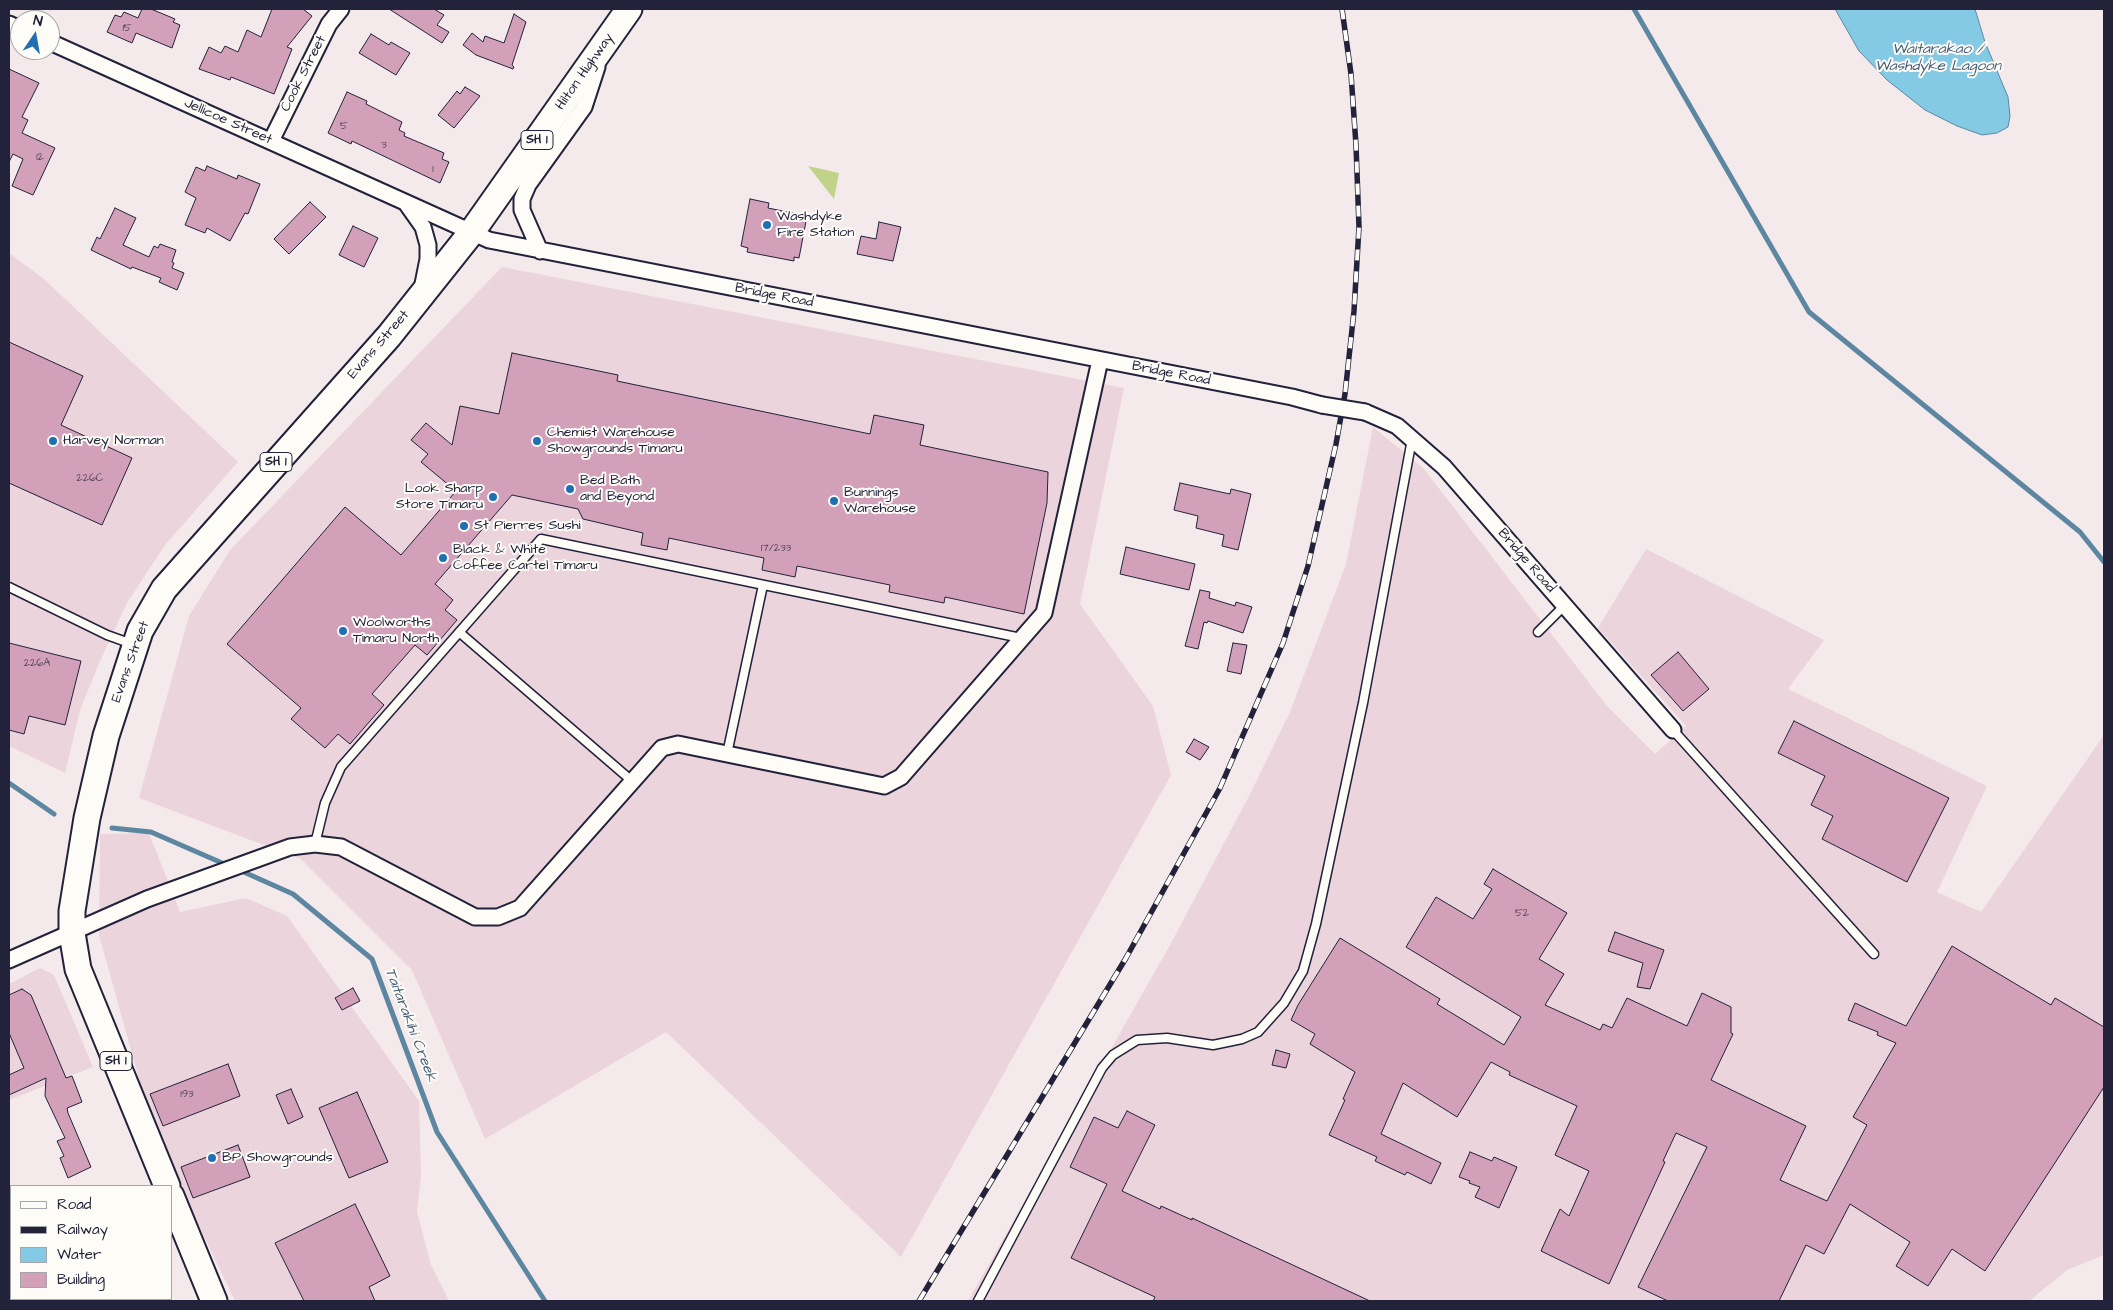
<!DOCTYPE html>
<html>
<head>
<meta charset="utf-8">
<style>
  body { margin:0 }
  #map { position:relative; width:2113px; height:1310px; overflow:hidden; background:#f5eaeb; font-family:"Architects Daughter",sans-serif }
  canvas { display:block }
  .frame { position:absolute; inset:0; border:10px solid #22223b; pointer-events:none }
  .legend { position:absolute; left:10px; top:1185px; width:162px; height:115px; box-sizing:border-box; background:#fdfcf7; border:1px solid #a5a5ac; margin:0; padding:6px 9px; list-style:none; font-size:15px; color:#22223b }
  .legend li { display:flex; align-items:center; gap:10px; height:25px }
  .legend b { width:25px; border:1px solid #a5a5ac }
  .north { position:absolute; left:10px; top:10px; width:50px; height:50px; box-sizing:border-box; background:#fdfcf7; border:1px solid #a5a5ac; border-radius:50%; rotate:12deg; font-size:14px; font-weight:700; line-height:20px; text-align:center; color:#22223b }
  .north::after { content:''; display:block; margin:auto; width:18px; height:22px; background:#1f6fb2; clip-path:polygon(50% 0,100% 100%,50% 72%,0 100%) }
</style>
</head>
<body>
<div id="map">
<canvas width="2113" height="1310"></canvas>
<div class="frame"></div>
<ul class="legend">
<li><b style="height:6px;background:#fdfcf7"></b>Road</li>
<li><b style="height:6px;background:#22223b"></b>Railway</li>
<li><b style="height:14px;background:#84cae5"></b>Water</li>
<li><b style="height:14px;background:#d3a0ba"></b>Building</li>
</ul>
<div class="north">N</div>
</div>
<script>
const context = document.querySelector('canvas').getContext('2d');
context.lineJoin = 'round';
function paint(path, color) {
  context.fillStyle = color;
  context.fill(path, 'evenodd');
}
function shape(rows) {
  const path = new Path2D();
  for (const r of rows) {
    path.moveTo(r[0], r[1]);
    for (let i = 2; i < r.length; i += 2) path.lineTo(r[i], r[i + 1]);
  }
  return path;
}
function trace(path, color, width, dash) {
  context.strokeStyle = color;
  context.lineWidth = width;
  context.lineCap = dash ? 'butt' : 'round';
  context.setLineDash(dash || []);
  context.stroke(path);
}
function drawText(font, color, halo, rows, align = 'center') {
  context.font = font + ' "Architects Daughter",sans-serif';
  context.lineWidth = 4;
  context.setLineDash([]);
  context.textBaseline = 'middle';
  context.strokeStyle = halo;
  context.fillStyle = color;
  for (const [text, x, y, turn = 0] of rows) {
    context.save();
    context.translate(x, y);
    context.rotate((+turn || 0) * Math.PI / 180);
    context.textAlign = isNaN(turn) ? turn : align;
    if (halo) context.strokeText(text, 0, 0);
    context.fillText(text, 0, 0);
    context.restore();
  }
}
paint(shape([
  [9,253,44,279,238,462,165,545,127,603,100,661,80,710,65,773,9,746],
  [502,267,1124,388,1080,604,1153,706,1171,775,901,1257,666,1032,485,1139,412,970,301,859,139,798,189,616,230,550],
  [1373,427,1424,469,1607,706,1655,754,1686,726,1598,628,1646,549,1824,640,1788,689,1987,786,1937,892,1981,912,2104,735,2104,1255,2067,1270,2029,1301,968,1301,1170,945,1249,796,1290,712,1346,564],
  [149,833,180,912,246,898,287,916,419,1101,421,1175,417,1212,431,1265,449,1301,235,1301,180,1186,142,1090,99,935,100,834],
  [40,968,54,975,93,1067,9,1100,9,984]
]), '#ebd4dc');
paint(shape([
  [808,166,839,173,834,199]
]), '#c0d389');
const water = shape([
  [1835,9,1975,9,1985,42,2008,97,2010,116,2008,127,1997,133,1982,135,1957,126,1925,110,1887,80,1859,51,1835,9]
]);
paint(water, '#84cae5');
trace(water, '#5d87a1', 1);
trace(shape([
  [1634,9,1809,312,2080,532,2104,562],
  [9,783,54,814],
  [112,828,151,832,229,866],
  [237,869,293,894,372,959,437,1132,545,1301]
]), '#5d87a1', 5);
const building = shape([
  [142,9,151,9,175,19,173,22,180,25,172,48,136,33,132,43,107,32,115,15,121,17,124,12,138,18,142,9],
  [272,9,303,9,312,16,287,47,292,49,274,94,231,77,230,80,199,69,209,47,221,53,225,46,238,52,247,30,261,37,272,9],
  [389,9,434,9,444,15,437,25,449,32,442,43,389,9],
  [514,14,526,22,512,65,514,67,513,69,476,55,463,45,472,33,483,42,485,36,504,43,514,14],
  [371,34,389,45,391,42,410,53,396,75,359,53,371,34],
  [9,69,39,83,22,117,28,120,22,133,55,148,33,195,12,186,23,159,13,154,9,162,9,69],
  [465,87,480,96,454,128,438,115,457,91,460,94,465,87],
  [347,92,367,101,366,104,402,122,399,130,405,133,404,136,444,153,442,159,449,162,440,183,352,141,351,144,328,133,347,92],
  [207,166,237,179,238,175,260,184,248,214,245,213,230,241,207,228,205,233,185,225,196,198,185,192,196,167,205,171,207,166],
  [750,199,769,203,768,208,807,216,799,258,794,257,794,261,747,252,748,248,741,246,750,199],
  [310,202,326,217,289,254,274,239,310,202],
  [115,208,136,218,123,245,149,257,154,246,158,248,160,244,176,250,172,262,174,263,172,268,184,273,177,290,159,282,161,278,132,267,131,269,91,250,97,237,100,239,115,208],
  [879,222,901,227,893,261,857,254,861,236,876,239,879,222],
  [353,226,378,238,364,267,339,255,353,226],
  [9,342,83,376,61,425,132,458,102,525,9,483,9,342],
  [512,353,618,375,617,381,870,434,874,415,924,425,920,445,1048,472,1047,503,1024,614,945,597,944,603,889,592,890,585,797,566,795,577,762,570,764,558,669,538,667,550,641,545,643,533,583,519,578,509,512,495,435,584,453,600,445,610,457,620,427,655,415,645,372,694,384,705,350,744,338,734,325,748,291,719,301,708,227,644,345,507,401,555,456,491,421,462,428,454,411,440,426,423,452,445,460,406,499,414,512,353],
  [1180,483,1230,494,1231,489,1251,494,1238,550,1222,546,1224,535,1196,528,1198,516,1174,510,1180,483],
  [1126,547,1195,564,1189,590,1120,574,1126,547],
  [1200,590,1210,592,1209,598,1235,606,1236,602,1252,607,1243,633,1208,621,1207,623,1204,622,1198,649,1185,646,1200,590],
  [9,643,81,661,65,725,29,716,24,734,9,730,9,643],
  [1233,643,1247,645,1241,674,1227,671,1233,643],
  [1678,652,1709,689,1683,711,1651,675,1678,652],
  [1794,721,1949,798,1907,882,1822,839,1833,816,1811,805,1825,776,1778,753,1794,721],
  [1194,739,1209,747,1200,760,1186,752,1194,739],
  [1493,869,1567,913,1539,959,1564,974,1545,1005,1600,1030,1603,1024,1612,1028,1627,998,1687,1026,1702,993,1731,1007,1731,1033,1733,1034,1711,1080,1806,1126,1780,1180,1827,1201,1867,1125,1853,1117,1896,1043,1877,1035,1878,1032,1848,1020,1855,1003,1906,1026,1952,946,2051,1005,2055,998,2104,1027,2104,1087,1985,1271,1952,1249,1928,1286,1896,1266,1910,1242,1850,1204,1824,1254,1806,1245,1779,1301,1668,1301,1638,1287,1707,1147,1676,1133,1663,1161,1665,1162,1609,1284,1541,1251,1560,1209,1569,1216,1589,1171,1555,1155,1577,1106,1509,1075,1510,1072,1491,1062,1457,1117,1403,1083,1381,1134,1441,1163,1431,1184,1407,1172,1405,1175,1375,1161,1377,1157,1329,1135,1345,1100,1343,1099,1355,1072,1310,1044,1315,1034,1291,1020,1298,1005,1340,938,1440,999,1437,1004,1504,1045,1521,1017,1406,947,1436,897,1473,919,1492,889,1484,884,1493,869],
  [1615,932,1664,950,1650,989,1637,987,1643,963,1608,951,1615,932],
  [353,988,360,1001,342,1010,335,998,353,988],
  [22,989,31,995,66,1078,72,1076,82,1102,67,1108,68,1113,91,1167,68,1178,60,1158,64,1156,57,1141,65,1138,45,1096,46,1078,9,1095,9,1075,24,1068,9,1033,9,995,22,989],
  [1276,1050,1290,1054,1286,1068,1272,1065,1276,1050],
  [228,1064,240,1096,163,1126,150,1094,228,1064],
  [291,1089,303,1117,288,1124,276,1095,291,1089],
  [357,1092,388,1162,349,1178,319,1108,357,1092],
  [1127,1111,1155,1125,1122,1191,1160,1209,1161,1206,1192,1220,1192,1218,1370,1301,1153,1301,1155,1297,1071,1258,1107,1184,1070,1167,1094,1117,1118,1128,1127,1111],
  [238,1145,250,1177,193,1198,181,1167,238,1145],
  [1470,1152,1492,1161,1494,1157,1517,1167,1499,1208,1475,1197,1480,1187,1469,1183,1470,1181,1459,1177,1470,1152],
  [355,1204,390,1276,369,1287,375,1301,304,1301,275,1243,355,1204]
]);
paint(building, '#d3a0ba');
trace(building, '#22223b', 1);
const service = shape([
  [9,587,107,635,132,644],
  [459,632,632,781],
  [1538,632,1565,605],
  [1673,730,1874,954],
  [727,754,763,585],
  [315,844,325,803,341,767,541,539,1021,638],
  [978,1301,1102,1068,1113,1055,1137,1040,1167,1038,1213,1045,1242,1039,1258,1032,1284,1003,1303,971,1316,924,1363,703,1412,439]
]);
const minor = shape([
  [9,24,20,29],
  [50,42,489,240,1292,397,1322,405],
  [271,141,329,24,341,9],
  [406,203,423,227,428,245,428,259,422,289],
  [540,251,522,210,522,199,528,185,584,107,597,67],
  [1365,412,1397,426,1444,467,1673,730],
  [9,960,147,899,290,847,315,844,341,847,475,917,498,917,520,908,662,748,678,744,884,786,901,777,1044,613,1100,360]
]);
const trunk = shape([
  [167,1186,78,969,72,933,72,911,87,818,106,736,140,631,164,589,389,336,471,233,629,9],
  [171,1196,214,1301]
]);
trace(service, '#22223b', 11);
trace(minor, '#22223b', 19);
trace(trunk, '#22223b', 29);
trace(service, '#fdfcf7', 8);
trace(minor, '#fdfcf7', 15);
trace(trunk, '#fdfcf7', 25);
const rail = shape([
  [919,1301,1126,958,1220,788,1283,643,1308,566,1336,444,1345,394,1354,311,1359,227,1356,145,1351,74,1342,9]
]);
trace(rail, '#22223b', 5.5);
trace(rail, '#fdfcf7', 4, [11]);
const minorBridge = shape([
  [1322,405,1365,412]
]);
trace(minorBridge, '#22223b', 19, []);
trace(minorBridge, '#fdfcf7', 15);
for (const [x, y, r, color] of [
  [767,225,5,"#1f6fb2"],
  [53,441,5,"#1f6fb2"],
  [537,441,5,"#1f6fb2"],
  [570,489,5,"#1f6fb2"],
  [493,497,5,"#1f6fb2"],
  [834,501,5,"#1f6fb2"],
  [464,526,5,"#1f6fb2"],
  [443,558,5,"#1f6fb2"],
  [343,631,5,"#1f6fb2"],
  [212,1158,5,"#1f6fb2"]
]) {
  const dot = new Path2D();
  dot.arc(x, y, r, 0, 2 * Math.PI);
  context.fillStyle = color;
  context.fill(dot);
  trace(dot, '#fdfcf7', 2);
}
drawText('11px', '#4e425b', null, [
  ["15",127,29],
  ["5",344,127],
  ["3",384,146],
  ["12",40,158],
  ["1",433,170],
  ["226C",90,479],
  ["17/233",776,549],
  ["226A",37,664],
  ["52",1522,914],
  ["193",187,1095]
]);
for (const [x, y, w] of [
  [537,140,32],
  [276,462,32],
  [116,1061,32]
]) {
  const box = new Path2D();
  box.roundRect(x - w / 2, y - 9.5, w, 19, 4);
  context.fillStyle = '#fdfcf7';
  context.fill(box);
  trace(box, '#22223b', 1);
}
drawText('bold 12px', '#22223b', null, [
  ["SH 1",537,140],
  ["SH 1",276,462],
  ["SH 1",116,1061]
]);
drawText('14px', '#22223b', '#fdfcf7', [
  ["Hilton Highway",585,72,-55],
  ["Cook Street",304,74,-63],
  ["Jellicoe Street",228,122,24],
  ["Bridge Road",774,296,11],
  ["Evans Street",379,345,-49],
  ["Bridge Road",1171,374,11],
  ["Bridge Road",1526,561,49],
  ["Evans Street",131,662,-70]
]);
drawText('14px', '#22223b', '#fdfcf7', [
  ["Washdyke",777,217],
  ["Fire Station",777,233],
  ["Chemist Warehouse",547,433],
  ["Showgrounds Timaru",547,449],
  ["Harvey Norman",63,441],
  ["Bed Bath",580,481],
  ["and Beyond",580,497],
  ["Look Sharp",483,489,"right"],
  ["Store Timaru",483,505,"right"],
  ["Bunnings",844,493],
  ["Warehouse",844,509],
  ["St Pierres Sushi",474,526],
  ["Black & White",453,550],
  ["Coffee Cartel Timaru",453,566],
  ["Woolworths",353,623],
  ["Timaru North",353,639],
  ["BP Showgrounds",222,1158]
], 'left');
drawText('italic 15px', '#445d76', '#fdfcf7', [
  ["Waitarakao /",1938,50],
  ["Washdyke Lagoon",1938,67],
  ["Taitarakihi Creek",410,1025,69]
]);
</script>
</body>
</html>
